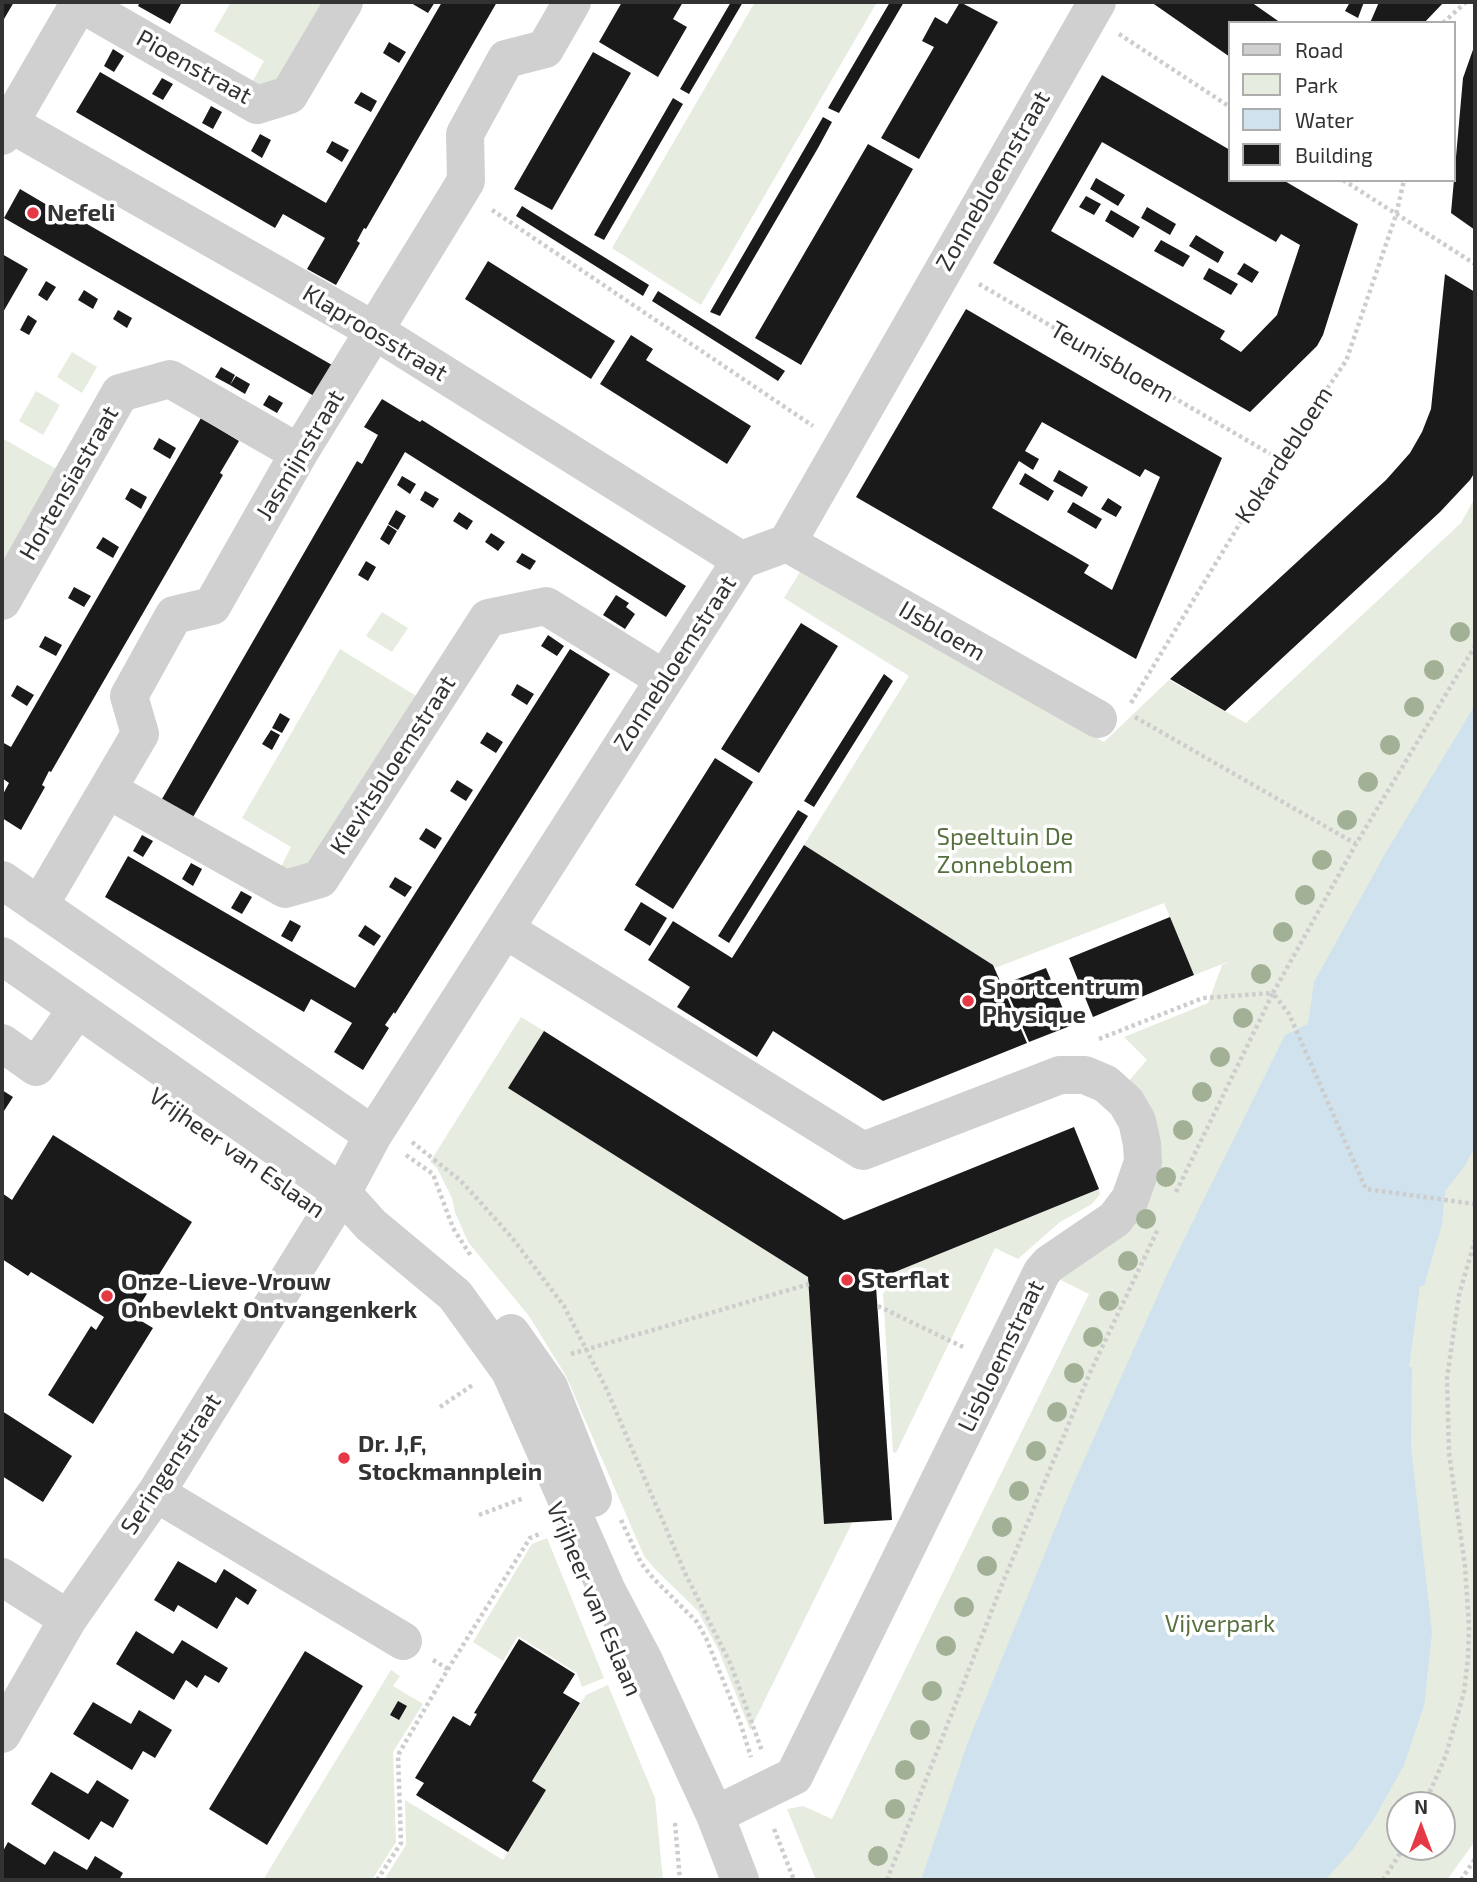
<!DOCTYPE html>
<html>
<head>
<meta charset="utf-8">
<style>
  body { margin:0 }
  #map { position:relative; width:1477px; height:1882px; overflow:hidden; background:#fff; font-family:"Exo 2",sans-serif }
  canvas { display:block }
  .frame { position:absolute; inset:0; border:4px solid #333; pointer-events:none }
  .legend { position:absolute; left:1228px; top:21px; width:228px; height:161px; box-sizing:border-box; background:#fff; border:2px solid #adadad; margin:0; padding:9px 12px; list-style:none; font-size:21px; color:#333 }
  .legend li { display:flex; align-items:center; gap:14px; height:35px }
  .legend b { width:35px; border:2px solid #adadad }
  .north { position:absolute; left:1386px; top:1791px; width:70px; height:70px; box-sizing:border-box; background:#fff; border:2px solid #adadad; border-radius:50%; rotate:0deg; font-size:19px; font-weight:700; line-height:28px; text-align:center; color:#333 }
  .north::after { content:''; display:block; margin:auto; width:24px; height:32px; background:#e63946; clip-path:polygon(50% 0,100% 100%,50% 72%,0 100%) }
</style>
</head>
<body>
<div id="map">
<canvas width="1477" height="1882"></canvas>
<div class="frame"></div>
<ul class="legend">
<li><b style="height:9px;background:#d0d0d0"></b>Road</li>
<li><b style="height:19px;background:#e6ecdf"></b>Park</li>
<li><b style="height:19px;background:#cfe2ee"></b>Water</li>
<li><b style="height:19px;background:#1a1a1a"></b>Building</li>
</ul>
<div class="north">N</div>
</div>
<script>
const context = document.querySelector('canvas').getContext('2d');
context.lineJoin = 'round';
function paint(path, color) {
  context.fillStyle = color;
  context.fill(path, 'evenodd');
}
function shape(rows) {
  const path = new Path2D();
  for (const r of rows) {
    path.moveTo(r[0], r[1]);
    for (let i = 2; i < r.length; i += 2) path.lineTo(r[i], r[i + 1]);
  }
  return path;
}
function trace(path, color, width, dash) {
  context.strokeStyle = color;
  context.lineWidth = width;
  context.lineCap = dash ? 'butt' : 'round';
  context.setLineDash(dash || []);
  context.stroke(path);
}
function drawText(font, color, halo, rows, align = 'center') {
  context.font = font + ' "Exo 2",sans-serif';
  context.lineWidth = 7;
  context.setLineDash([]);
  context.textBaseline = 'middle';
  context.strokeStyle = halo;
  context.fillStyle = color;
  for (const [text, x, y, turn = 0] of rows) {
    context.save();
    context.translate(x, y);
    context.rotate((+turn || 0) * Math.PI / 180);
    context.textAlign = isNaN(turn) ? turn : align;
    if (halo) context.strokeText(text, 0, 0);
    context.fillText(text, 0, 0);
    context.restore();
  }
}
paint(shape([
  [231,2,329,2,281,84,250,86,264,61,214,31],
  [755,2,877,2,701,305,612,248],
  [72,352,97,367,82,393,57,377],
  [36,391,60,405,43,435,19,421],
  [2,438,58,470,2,568],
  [1475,498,1475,1841,1447,1880,816,1880,787,1809,803,1806,832,1819,1089,1294,1061,1280,1067,1267,1124,1229,1126,1084,1147,1060,1124,1037,1208,1003,1222,965,1230,961,1194,975,1164,903,995,968,993,965,804,845,909,676,784,598,803,567,1104,742,1169,680,1246,723,1461,523],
  [1400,1805,1442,1805,1442,1847,1400,1847],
  [382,612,408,628,392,652,366,636],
  [340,649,421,699,313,869,278,873,291,847,242,818],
  [521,1017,544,1031,508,1088,808,1277,824,1524,852,1523,750,1730,719,1651,698,1611,654,1568,644,1556,566,1376,529,1316,468,1242,455,1212,452,1198,437,1168,430,1162],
  [1099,1189,1100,1194,1092,1204,1060,1222,1018,1259,995,1248,896,1453,893,1452,883,1294,898,1271],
  [547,1538,604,1678,582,1687,577,1673,518,1636,503,1661,473,1642,532,1544],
  [391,1670,400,1676,393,1686,423,1704,393,1752,396,1842,372,1880,263,1880],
  [608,1685,655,1798,663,1880,384,1880,406,1845,405,1800,503,1860,546,1790,532,1781,586,1695]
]), '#e6ecdf');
paint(shape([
  [1475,705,1475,1147,1464,1167,1445,1191,1442,1224,1424,1286,1420,1286,1409,1367,1412,1367,1411,1446,1432,1633,1424,1706,1404,1765,1374,1819,1353,1849,1325,1880,921,1880,968,1742,1072,1487,1170,1268,1285,1035,1308,1024,1314,982,1385,854]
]), '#cfe2ee');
paint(shape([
  [2,2,14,2,4,19,2,18],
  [140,2,182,2,170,24,138,6],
  [412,2,435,2,428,13,411,3],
  [442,2,497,2,366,229,364,228,357,241,360,243,336,285,307,269,325,238,283,214,275,228,76,112,100,72,326,203],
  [622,2,683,2,673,19,687,27,658,77,599,42],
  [731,2,743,2,689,94,680,89],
  [890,2,904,2,839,113,828,108],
  [960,2,998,22,919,159,881,138,934,47,922,41,935,17,947,24],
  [1151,2,1251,2,1281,23,1230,23,1230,57],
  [1350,2,1364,2,1358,18,1345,11],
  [1379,2,1444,2,1424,23,1370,23],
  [389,42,406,52,399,63,383,53],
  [1475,44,1475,230,1451,213,1463,78],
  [113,49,124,56,114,72,104,66],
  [593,52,631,73,552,210,514,189],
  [1102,75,1230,150,1230,180,1283,180,1358,224,1323,335,1317,346,1250,412,993,263],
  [1102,142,1276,242,1281,234,1300,245,1277,315,1241,352,1220,339,1225,331,1051,231],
  [162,78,173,84,163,100,152,94],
  [361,92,377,101,371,112,354,103],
  [673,98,683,104,604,240,594,235],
  [211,106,222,112,213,129,202,123],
  [823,117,832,122,818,148,720,316,710,312],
  [260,134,271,140,262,158,251,151],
  [332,141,349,150,342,162,326,152],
  [868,144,913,169,801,365,755,338],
  [1096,178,1125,195,1118,206,1090,189],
  [20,189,59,212,61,209,332,365,314,396,4,218],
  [1086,196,1101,204,1094,215,1079,207],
  [522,206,649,285,643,296,516,216],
  [1147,207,1176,224,1170,235,1141,218],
  [1111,210,1140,227,1133,238,1105,221],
  [1196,235,1224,252,1218,263,1189,246],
  [1161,240,1190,256,1183,267,1154,251],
  [2,254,28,269,2,314],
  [488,261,615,341,591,379,465,299],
  [1244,263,1259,272,1252,283,1237,274],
  [1209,268,1238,284,1231,295,1203,279],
  [1445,274,1475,292,1475,472,1470,480,1440,512,1225,711,1170,679,1386,480,1410,453,1422,432,1431,409],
  [46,281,56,287,47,301,38,295],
  [84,290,98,299,93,309,78,300],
  [658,291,785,371,778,381,652,301],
  [966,309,1222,458,1136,659,856,497],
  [1042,422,1140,477,1145,469,1160,477,1112,590,1084,573,1089,565,992,508,1019,461,1033,470,1039,459,1025,451],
  [118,310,132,318,127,328,113,319],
  [28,315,37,321,29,335,20,330],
  [631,335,653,349,646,360,751,426,727,464,600,384],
  [221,367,235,375,230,385,215,377],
  [236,376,250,384,245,394,230,385],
  [269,395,283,403,277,413,263,405],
  [382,399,420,422,422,420,686,586,666,617,405,452,193,817,162,799,357,461,362,464,378,435,364,427],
  [201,418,239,441,220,473,223,475,51,772,49,771,42,785,45,787,21,830,2,818,2,796,9,783,2,778,2,742,11,747],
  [159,438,176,448,170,459,153,449],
  [1059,470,1088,487,1082,497,1053,481],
  [1025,473,1054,491,1048,501,1019,484],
  [402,476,416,484,410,494,397,485],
  [131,488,147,497,141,509,125,499],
  [425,491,439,499,433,508,420,500],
  [1108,498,1122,507,1116,517,1101,509],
  [1073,502,1102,519,1096,529,1067,512],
  [396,510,406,516,398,530,388,524],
  [459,512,473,521,467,530,453,521],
  [388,525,397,531,389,545,380,539],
  [491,533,505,542,498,551,485,542],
  [103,537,119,547,113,558,96,548],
  [522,553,536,561,530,570,516,562],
  [366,561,376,567,368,581,358,575],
  [74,587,91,596,84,607,68,598],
  [616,595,629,603,626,607,635,614,625,629,603,615],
  [801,623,838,646,759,773,721,749],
  [548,635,564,646,557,656,541,646],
  [45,636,62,645,56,656,39,647],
  [570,649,610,674,395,1014,394,1012,385,1025,389,1028,363,1070,334,1052,352,1023,311,999,304,1012,105,897,128,856,355,988],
  [884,674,893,681,814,807,804,801],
  [517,684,534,694,527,705,511,695],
  [17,685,34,695,27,706,11,696],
  [280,713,290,719,282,733,272,728],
  [271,730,280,735,272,750,262,744],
  [487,732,503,742,496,753,480,743],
  [715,758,753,782,673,909,635,885],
  [457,780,473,790,466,801,450,791],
  [798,810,808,816,729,943,718,936],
  [426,828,442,838,435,849,419,839],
  [142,835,153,841,143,857,133,851],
  [804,845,993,965,1027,1043,883,1101,773,1031,757,1057,677,1007,690,987,648,960,673,921,732,958],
  [191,863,202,869,193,886,182,879],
  [395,877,412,887,405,897,389,887],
  [241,891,252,897,242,914,231,908],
  [641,902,667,918,650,946,624,930],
  [1170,917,1194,975,1093,1017,1069,958],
  [290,920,301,926,292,942,281,936],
  [365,925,381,936,374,946,358,936],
  [1046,968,1070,1026,1029,1042,1004,984],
  [544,1031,844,1220,1074,1127,1099,1189,890,1274,883,1286,876,1286,892,1520,824,1524,808,1277,508,1088],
  [2,1090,13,1097,2,1114],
  [53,1135,192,1222,133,1316,153,1328,93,1424,48,1395,91,1326,96,1330,104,1317,31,1272,28,1276,2,1259,2,1193,12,1200],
  [2,1411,72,1456,43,1502,2,1476],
  [178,1561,216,1583,224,1569,257,1590,248,1605,236,1597,217,1629,178,1605,174,1612,154,1600],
  [136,1631,173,1654,182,1640,228,1668,219,1683,205,1675,197,1688,186,1680,174,1700,116,1664],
  [519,1639,575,1674,563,1693,580,1703,532,1781,546,1790,508,1852,416,1795,424,1783,415,1778,453,1716,470,1726,477,1714,474,1713],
  [305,1651,363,1686,267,1845,209,1809],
  [398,1701,407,1706,399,1720,390,1715],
  [93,1702,131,1724,139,1710,172,1730,155,1758,143,1751,132,1770,73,1734],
  [51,1772,88,1794,97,1780,129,1800,113,1828,101,1821,89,1840,31,1804],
  [8,1842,45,1865,54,1851,87,1870,95,1856,123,1873,119,1880,69,1880,66,1878,64,1880,2,1880,2,1853]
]), '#1a1a1a');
trace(shape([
  [1443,23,1466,2],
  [1119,34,1230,107],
  [1343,180,1475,264],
  [492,210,813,426],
  [979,284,1279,459],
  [1131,703,1279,459,1346,361,1396,215,1404,180],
  [1135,717,1356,844],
  [1099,1039,1203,998,1273,993,1356,844,1475,646],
  [412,1142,461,1181,482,1204,513,1239,564,1306,606,1388,685,1573,731,1665,762,1751],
  [406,1155,433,1174,453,1228,471,1256],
  [1176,1192,1273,993,1289,1014,1366,1189,1475,1204],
  [878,1306,965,1348],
  [571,1354,809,1284],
  [440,1407,474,1384],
  [479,1515,524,1498],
  [621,1520,641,1563,653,1578,697,1622,706,1638,740,1722,751,1757],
  [433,1660,448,1669],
  [1424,1805,1446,1755,1464,1692,1468,1658,1469,1626,1465,1566,1449,1453,1447,1378,1459,1295,1475,1240],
  [675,1823,680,1880],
  [774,1829,794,1880],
  [377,1880,401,1843,398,1755,448,1669,530,1538,542,1533],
  [887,1880,1001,1587,1089,1375,1158,1229],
  [1383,1880,1404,1847],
  [1461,1880,1475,1859]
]), '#cdcdcd', 4.5, [3.5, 3.5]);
trace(shape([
  [80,3,257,105,289,95,344,2],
  [2,119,375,331,741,560],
  [2,136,80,2],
  [787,543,1098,719],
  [2,601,120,393,170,379,299,453],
  [108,790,285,889,320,879,488,618,546,606,664,679],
  [2,880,373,1135],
  [39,906,140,734,129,696,174,615,212,606,299,453,466,181,465,134,506,59,545,49,572,2],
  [506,930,863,1151,1060,1075,1085,1075,1106,1084,1126,1102,1137,1121,1142,1144,1143,1162,1130,1199,1115,1219,1049,1264,1042,1272,794,1776,715,1815],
  [2,956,342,1193,371,1225,455,1295,510,1371,607,1591,644,1661,715,1815,740,1880],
  [2,1043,36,1067,77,1009],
  [511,1333,549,1387,593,1498],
  [156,1493,403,1641],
  [2,1577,68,1619],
  [2,1734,68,1619,156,1493,342,1193,373,1135,741,560,787,543,1097,2]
]), '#d0d0d0', 38);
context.fillStyle = '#a2b095';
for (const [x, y] of [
  [1460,632],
  [1434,670],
  [1414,707],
  [1390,745],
  [1368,782],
  [1347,820],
  [1322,860],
  [1305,895],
  [1283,932],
  [1261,974],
  [1243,1018],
  [1220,1057],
  [1202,1092],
  [1183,1130],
  [1166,1177],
  [1146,1219],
  [1128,1261],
  [1109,1301],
  [1093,1337],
  [1074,1373],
  [1057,1412],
  [1036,1451],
  [1019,1491],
  [1002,1527],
  [987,1566],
  [964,1607],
  [946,1646],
  [932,1691],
  [920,1730],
  [905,1770],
  [895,1809],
  [878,1856]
]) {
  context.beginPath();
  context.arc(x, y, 10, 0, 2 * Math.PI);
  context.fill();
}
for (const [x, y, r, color] of [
  [33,213,7,"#e63946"],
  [968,1001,7,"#e63946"],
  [847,1280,7,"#e63946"],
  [107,1296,7,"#e63946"],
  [344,1458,7,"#e63946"]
]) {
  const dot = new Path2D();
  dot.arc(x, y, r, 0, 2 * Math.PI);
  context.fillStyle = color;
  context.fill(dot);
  trace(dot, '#fff', 2.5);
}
drawText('24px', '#333', '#fff', [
  ["Pioenstraat",194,67,29],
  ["Zonnebloemstraat",993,181,-60],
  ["Klaproosstraat",375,333,31],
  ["Teunisbloem",1112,362,30],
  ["Jasmijnstraat",300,455,-59],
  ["Kokardebloem",1284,455,-57],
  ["Hortensiastraat",69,483,-60],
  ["IJsbloem",942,631,30],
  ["Zonnebloemstraat",675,663,-57],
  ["Kievitsbloemstraat",393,765,-57],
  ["Vrijheer van Eslaan",237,1153,35],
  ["Lisbloemstraat",1001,1356,-64],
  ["Seringenstraat",171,1464,-57],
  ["Vrijheer van Eslaan",594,1599,67]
]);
drawText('bold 24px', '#333', '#fff', [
  ["Nefeli",47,213],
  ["Sportcentrum",982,987],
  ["Physique",982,1015],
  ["Sterflat",861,1280],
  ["Onze-Lieve-Vrouw",121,1282],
  ["Onbevlekt Ontvangenkerk",121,1310],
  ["Dr. J,F,",358,1444],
  ["Stockmannplein",358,1472]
], 'left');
drawText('24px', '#56703f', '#fff', [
  ["Speeltuin De",1005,837],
  ["Zonnebloem",1005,865],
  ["Vijverpark",1220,1624]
]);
</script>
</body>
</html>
